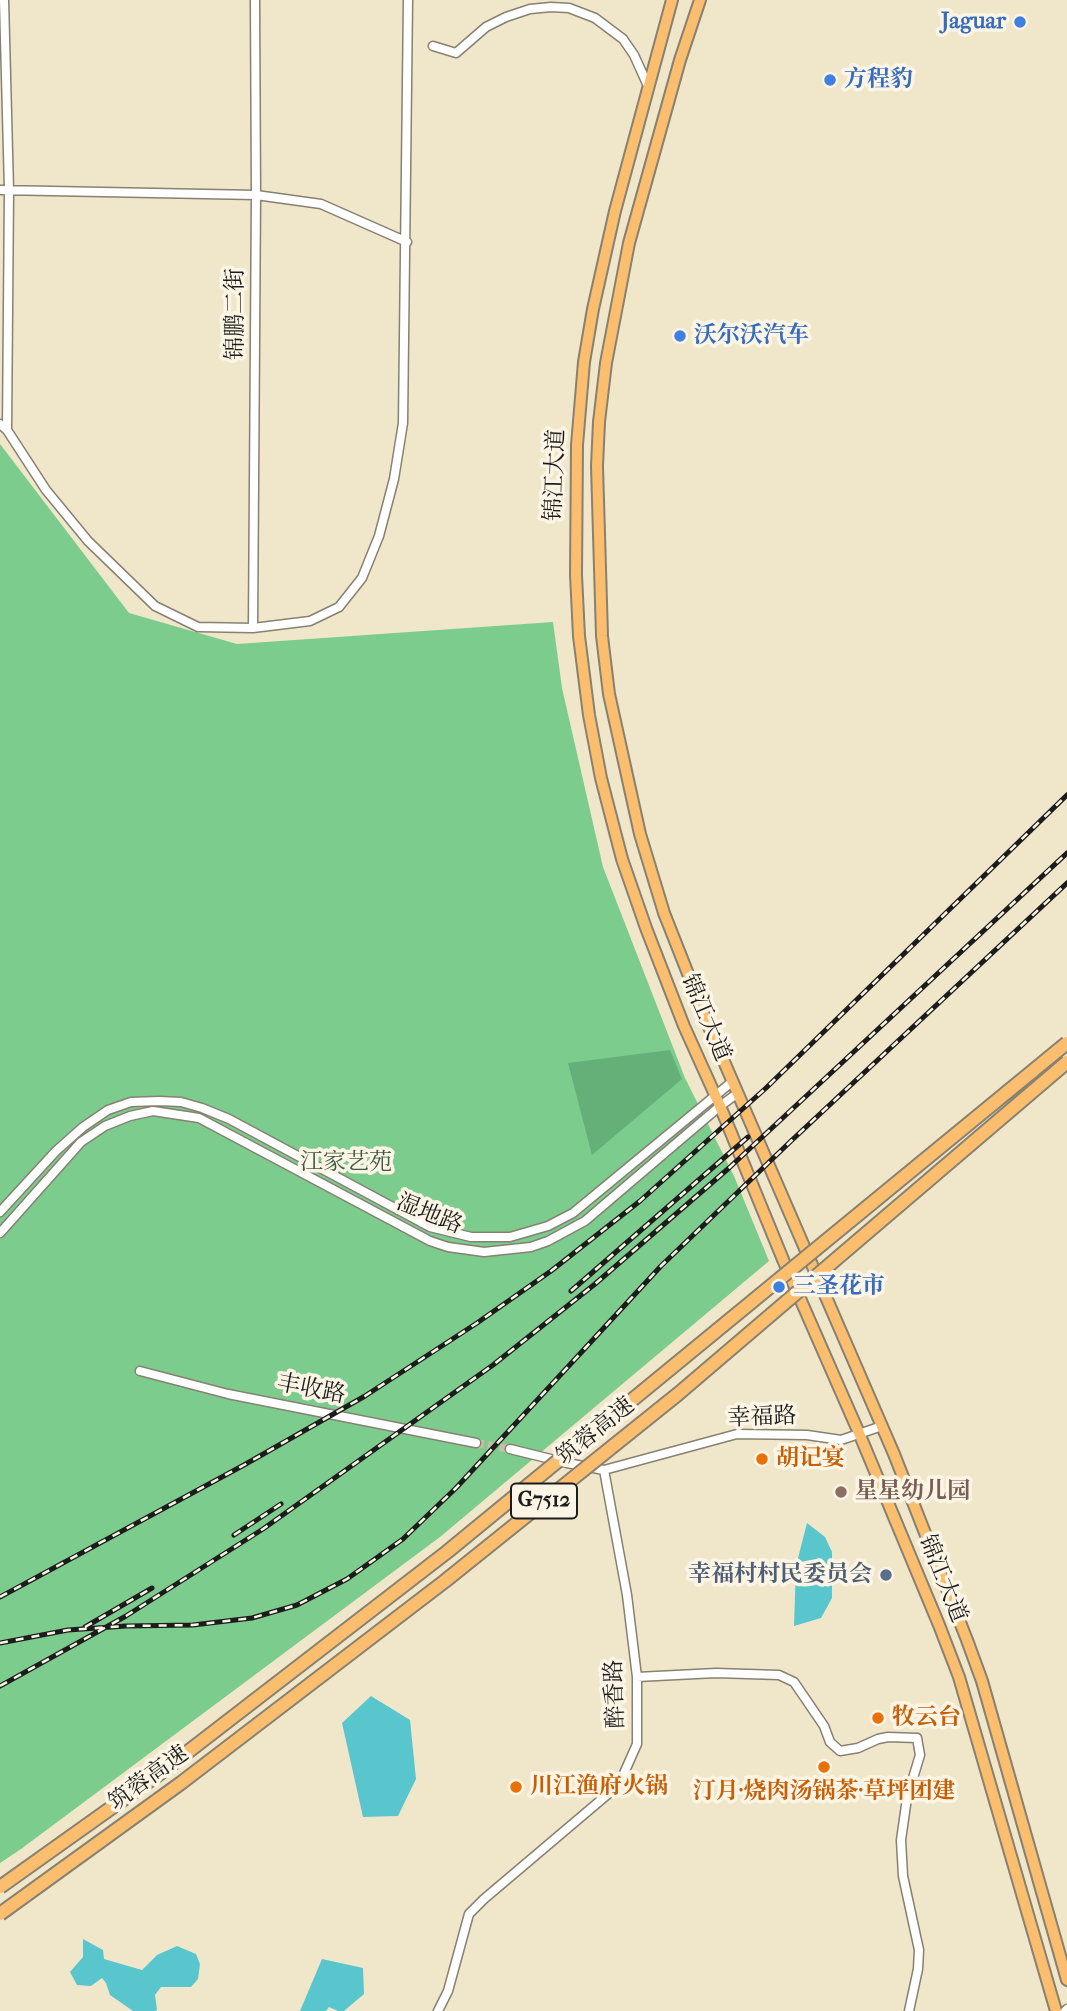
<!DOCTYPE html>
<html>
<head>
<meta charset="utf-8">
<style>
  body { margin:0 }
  canvas { display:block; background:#f0e6c9 }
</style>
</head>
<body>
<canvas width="1067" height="2011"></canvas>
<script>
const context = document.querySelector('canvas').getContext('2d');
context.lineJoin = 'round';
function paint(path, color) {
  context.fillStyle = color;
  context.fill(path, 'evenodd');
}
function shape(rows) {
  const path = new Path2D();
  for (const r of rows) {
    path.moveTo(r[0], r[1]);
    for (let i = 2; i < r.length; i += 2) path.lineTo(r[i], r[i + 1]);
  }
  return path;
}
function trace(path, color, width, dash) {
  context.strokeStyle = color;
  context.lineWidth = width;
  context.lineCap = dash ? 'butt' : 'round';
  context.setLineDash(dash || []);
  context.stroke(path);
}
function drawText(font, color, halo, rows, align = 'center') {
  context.font = font + ' "IM FELL French Canon","Noto Serif SC",serif';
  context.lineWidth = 7;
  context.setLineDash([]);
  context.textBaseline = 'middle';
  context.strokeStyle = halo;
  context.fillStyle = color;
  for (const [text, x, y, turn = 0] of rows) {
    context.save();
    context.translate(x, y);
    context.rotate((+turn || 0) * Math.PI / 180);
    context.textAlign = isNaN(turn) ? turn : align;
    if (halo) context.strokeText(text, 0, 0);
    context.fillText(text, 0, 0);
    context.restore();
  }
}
paint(shape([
  [0,444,129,613,237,644,553,622,562,688,603,867,685,1078,734,1176,769,1261,440,1537,21,1849,0,1863]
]), '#7ccc8d');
paint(shape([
  [670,1050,682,1079,592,1155,568,1063]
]), '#65b078');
paint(shape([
  [807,1523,825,1537,832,1552,832,1598,821,1618,794,1626,796,1566],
  [371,1696,410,1720,416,1779,398,1816,363,1817,342,1723],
  [83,1939,103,1950,104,1959,142,1970,157,1955,177,1946,196,1954,200,1964,198,1979,191,1987,161,1987,155,1995,157,2010,155,2011,133,2011,110,1995,106,1983,102,1978,91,1986,77,1985,70,1972,83,1957],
  [322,1959,363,1968,364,1994,344,2011,338,2011,329,2007,326,2011,300,2011]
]), '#59c6ce');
trace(shape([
  [476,1443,510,1449]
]), '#c6bea6', 8, [8, 4]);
const minor = shape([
  [4,0,9,190,7,430],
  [433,46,456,53,486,27,506,17,530,9,551,7,569,8,595,18,623,39,634,55,649,88],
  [0,190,256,195,321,204,407,242],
  [0,424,7,430,46,490,88,541,155,606,198,627,253,628,310,621,339,607,362,578,379,536,394,479,403,423,408,0],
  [253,628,256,195,255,0],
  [0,1212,56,1151,83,1127,108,1110,131,1102,159,1101,181,1102,202,1108,229,1119,430,1227,471,1237,510,1237,548,1226,573,1213,733,1081],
  [0,1233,81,1142,105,1126,130,1116,153,1111,199,1118,430,1241,448,1247,484,1252,531,1247,548,1241,585,1221,720,1106,738,1093],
  [140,1371,228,1394,476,1443],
  [510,1449,567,1463,604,1470,737,1434,807,1435,841,1440,882,1426],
  [637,1677,716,1673,779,1675,794,1682,824,1726,830,1742,840,1751,858,1748,878,1739,888,1737,917,1738,920,1755,907,1798,901,1840,903,1876,919,1950,918,1969,909,2011],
  [438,2011,448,1991,469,1914,484,1899,608,1794,621,1780,637,1744,637,1677,627,1595,604,1470],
  [1065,2011,1067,2009]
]);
const major = shape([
  [672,0,615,211,593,309,584,362,577,445,576,575,579,636,589,715,601,778,622,859,646,928,684,1026,720,1106,784,1262,859,1433,939,1625,959,1677,1056,2011],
  [700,0,680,60,629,243,606,363,599,422,597,466,602,636,609,694,640,834,664,913,709,1027,894,1454,967,1640,982,1681,1067,1980]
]);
trace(minor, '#868172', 11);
trace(major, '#868172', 14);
trace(minor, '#fff', 8);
trace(major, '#fbbe6e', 10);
const rail = shape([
  [571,1291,748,1137],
  [234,1535,281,1504],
  [0,1597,244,1465,365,1396,477,1323,551,1271,640,1201,766,1088,1067,795],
  [85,1627,152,1588],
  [0,1643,68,1630,126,1626,193,1625,252,1618,297,1605,347,1579,403,1539,456,1488,661,1266,791,1141,1067,883],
  [0,1686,126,1616,263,1529,493,1365,595,1284,729,1168,1067,853]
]);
trace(rail, '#1c1c1c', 5);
trace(rail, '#fcf5e5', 2.5, [8]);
const highwayBridge = shape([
  [0,1887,163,1771,447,1552,1067,1043],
  [0,1914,181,1783,445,1581,678,1394,1067,1062]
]);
trace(highwayBridge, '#868172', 16, []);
trace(highwayBridge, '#fbbe6e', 12);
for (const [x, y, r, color] of [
  [1020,22,7,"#3f7fe0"],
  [830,80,7,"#3f7fe0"],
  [680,336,7,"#3f7fe0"],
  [779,1287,7,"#3f7fe0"],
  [762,1459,7,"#e8710a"],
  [841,1492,7,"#8d6e63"],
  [886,1575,7,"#5c6f8a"],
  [878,1718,7,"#e8710a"],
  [824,1767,7,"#e8710a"],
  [516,1787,7,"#e8710a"]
]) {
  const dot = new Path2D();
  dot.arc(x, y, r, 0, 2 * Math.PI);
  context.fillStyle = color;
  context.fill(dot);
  trace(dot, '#fcf5e5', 2.5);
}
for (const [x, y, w] of [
  [544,1501,66]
]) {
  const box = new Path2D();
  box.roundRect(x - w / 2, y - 17.5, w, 35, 5);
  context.fillStyle = '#fcf5e5';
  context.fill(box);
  trace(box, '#1c1c1c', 2);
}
drawText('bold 21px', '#1c1c1c', null, [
  ["G7512",544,1501]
]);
drawText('bold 23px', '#366cbe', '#fcf5e5', [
  ["Jaguar",1006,22,"right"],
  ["方程豹",844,80],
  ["沃尔沃汽车",694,336],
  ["三圣花市",793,1287]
], 'left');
drawText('23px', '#1c1c1c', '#fcf5e5', [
  ["锦鹏二街",236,314,-90],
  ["锦江大道",556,475,-88],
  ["锦江大道",705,1018,67],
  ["湿地路",429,1215,22],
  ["丰收路",311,1390,11],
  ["幸福路",762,1418,-2],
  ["筑蓉高速",596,1432,-39],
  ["锦江大道",942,1579,68],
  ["醉香路",616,1694,-92],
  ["筑蓉高速",149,1779,-36]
]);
drawText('23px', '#3e5a44', '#fcf5e5', [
  ["江家艺苑",346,1163]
]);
drawText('bold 23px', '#c56008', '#fcf5e5', [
  ["胡记宴",776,1459],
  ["牧云台",892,1718],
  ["川江渔府火锅",530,1787],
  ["汀月·烧肉汤锅茶·草坪团建",824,1792,"center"]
], 'left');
drawText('bold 23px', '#785e54', '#fcf5e5', [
  ["星星幼儿园",855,1492]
], 'left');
drawText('bold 23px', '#4e5e75', '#fcf5e5', [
  ["幸福村村民委员会",872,1575]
], 'right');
</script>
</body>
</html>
